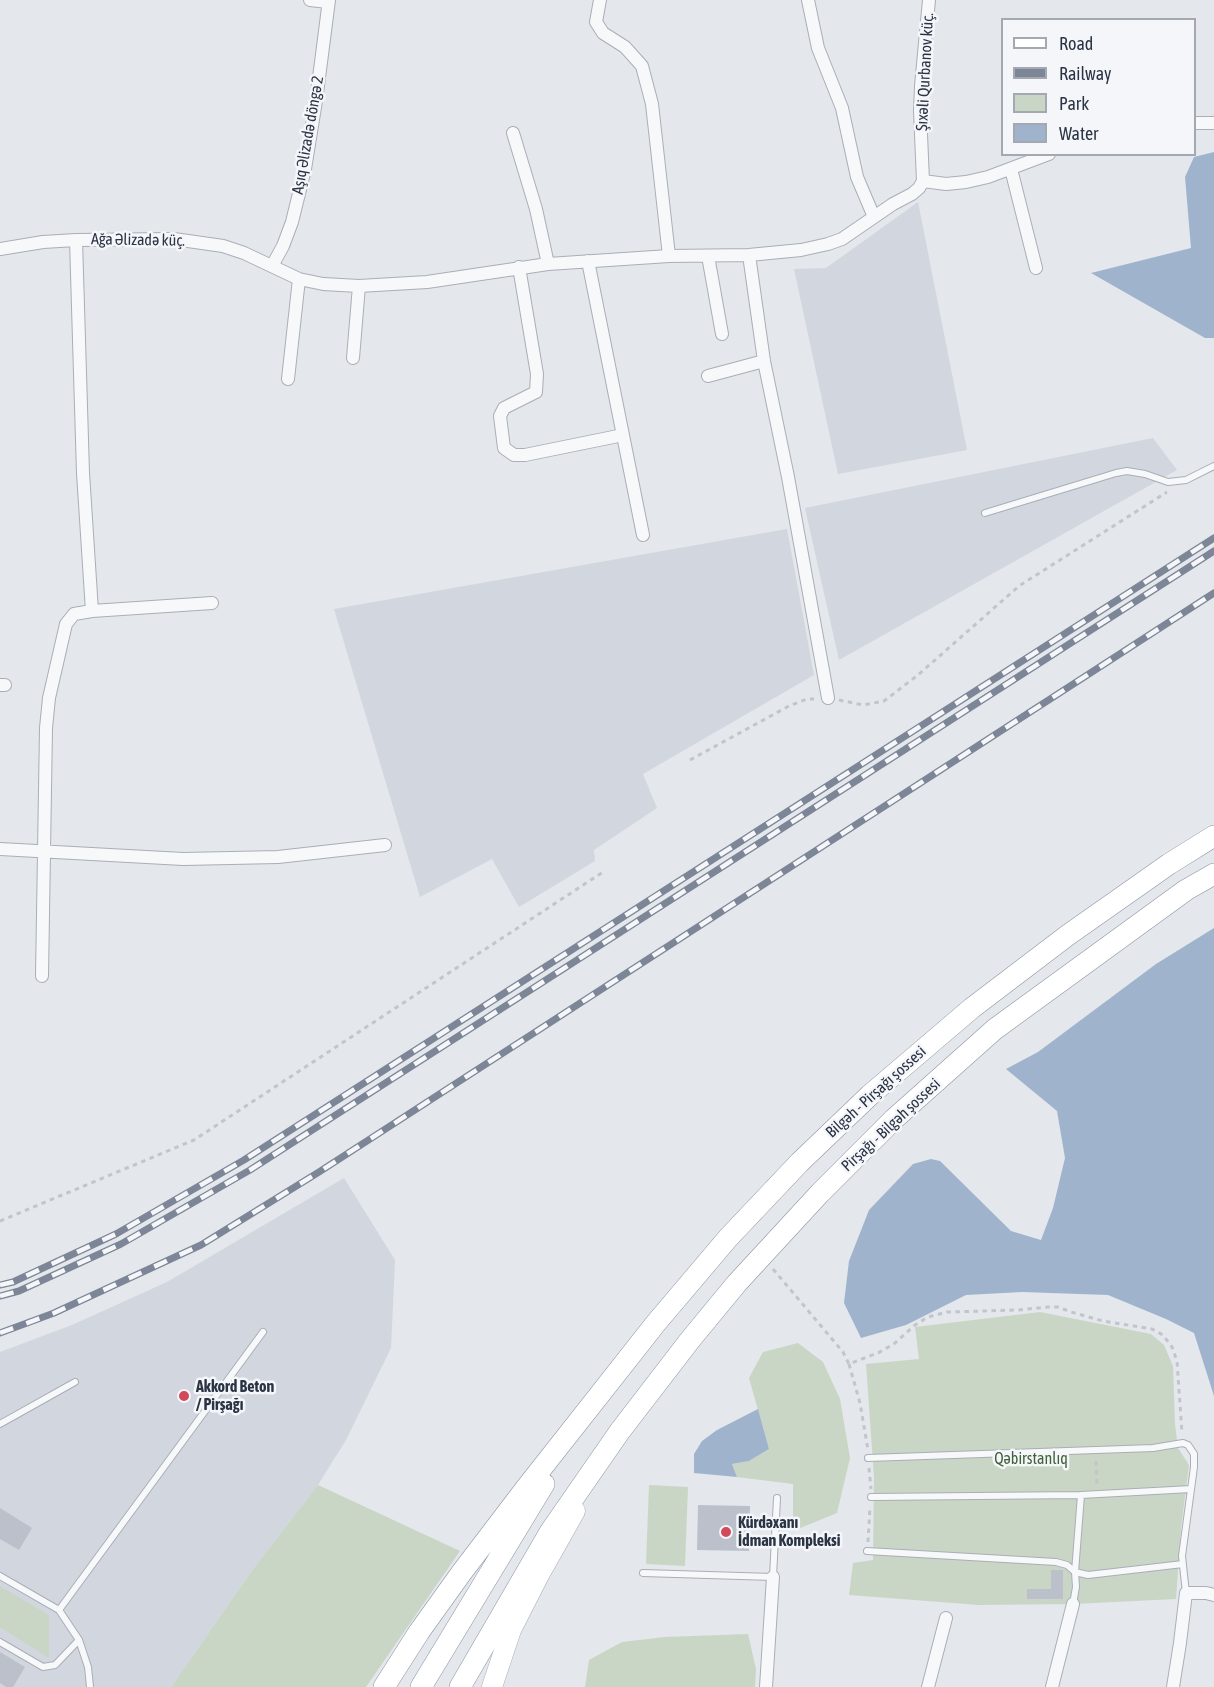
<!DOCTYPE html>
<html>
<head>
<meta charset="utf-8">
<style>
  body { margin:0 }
  #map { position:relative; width:1214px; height:1687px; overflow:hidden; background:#e4e7ec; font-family:"Asap Condensed",sans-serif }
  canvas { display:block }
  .legend { position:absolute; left:1001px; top:18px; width:195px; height:138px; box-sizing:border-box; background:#f4f6f9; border:2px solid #a4a8b1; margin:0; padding:8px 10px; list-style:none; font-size:18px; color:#2b3445 }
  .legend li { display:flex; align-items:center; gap:12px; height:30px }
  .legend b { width:30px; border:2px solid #a4a8b1 }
</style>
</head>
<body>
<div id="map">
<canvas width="1214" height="1687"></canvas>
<ul class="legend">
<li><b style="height:8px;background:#fff"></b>Road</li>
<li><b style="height:8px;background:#7d8696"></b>Railway</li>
<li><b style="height:16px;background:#c9d6c5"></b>Park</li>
<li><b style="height:16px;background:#9fb4cc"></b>Water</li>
</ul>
</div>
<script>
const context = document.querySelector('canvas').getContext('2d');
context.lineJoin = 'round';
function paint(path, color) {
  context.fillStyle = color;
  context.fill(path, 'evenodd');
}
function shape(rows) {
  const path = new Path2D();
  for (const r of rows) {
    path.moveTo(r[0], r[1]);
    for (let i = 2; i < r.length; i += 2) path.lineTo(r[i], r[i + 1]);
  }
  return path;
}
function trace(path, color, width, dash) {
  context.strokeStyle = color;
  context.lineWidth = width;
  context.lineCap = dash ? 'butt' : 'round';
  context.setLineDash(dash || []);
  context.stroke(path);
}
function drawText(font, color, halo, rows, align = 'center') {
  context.font = font + ' "Asap Condensed",sans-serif';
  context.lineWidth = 5;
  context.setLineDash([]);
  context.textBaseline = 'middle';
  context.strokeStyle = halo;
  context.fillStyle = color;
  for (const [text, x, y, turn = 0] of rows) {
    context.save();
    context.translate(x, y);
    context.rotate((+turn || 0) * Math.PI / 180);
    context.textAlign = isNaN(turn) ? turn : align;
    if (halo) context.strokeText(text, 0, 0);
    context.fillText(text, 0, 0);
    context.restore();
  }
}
paint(shape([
  [918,202,967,450,838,474,794,269,826,268],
  [1153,438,1177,470,839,660,805,508],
  [787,529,814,675,643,774,657,808,594,850,595,861,519,907,492,859,420,897,334,609],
  [344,1178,395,1260,391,1348,346,1440,318,1485,253,1569,171,1687,0,1687,0,1352,72,1325,167,1282]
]), '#d2d6de');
paint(shape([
  [1040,1312,1151,1334,1164,1345,1173,1366,1175,1424,1178,1448,1189,1465,1181,1528,1176,1599,1073,1604,979,1605,849,1595,853,1563,873,1560,874,1477,866,1364,919,1359,915,1327],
  [798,1343,823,1362,840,1399,850,1458,837,1513,793,1531,793,1484,737,1477,732,1464,749,1461,769,1449,749,1378,763,1352],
  [318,1485,460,1551,366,1687,171,1687,253,1569],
  [649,1485,688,1487,685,1566,646,1564],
  [0,1586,49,1615,49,1658,0,1627],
  [748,1634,756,1669,755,1687,585,1687,589,1660,622,1642,665,1637]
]), '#c9d6c5');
paint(shape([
  [1214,152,1214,338,1205,338,1091,273,1191,248,1185,177,1194,157],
  [1214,928,1214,1396,1194,1333,1166,1319,1108,1295,1022,1292,966,1295,906,1325,861,1338,844,1303,849,1261,869,1210,913,1164,931,1159,940,1161,1011,1231,1041,1240,1053,1208,1065,1158,1057,1111,1006,1069,1038,1052,1156,964],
  [758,1409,769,1449,749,1461,732,1464,737,1477,694,1473,694,1454,702,1441,717,1430]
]), '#9fb4cc');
paint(shape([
  [698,1505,750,1506,749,1551,697,1550],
  [0,1508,32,1528,19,1550,0,1539],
  [1051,1570,1063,1570,1063,1599,1027,1599,1027,1589,1051,1589],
  [0,1652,25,1667,13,1687,6,1687,0,1683]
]), '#bbc0ca');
const service = shape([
  [985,513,1116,473,1127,471,1145,474,1168,482,1186,480,1214,466],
  [0,1424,75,1382],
  [868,1458,1153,1448,1183,1443,1188,1445,1194,1454,1194,1467,1182,1556,1186,1593],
  [871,1497,1081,1495,1191,1489],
  [867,1551,1056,1562,1067,1565,1075,1572,1088,1575,1183,1564],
  [643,1573,773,1577,777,1498],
  [0,1576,59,1610],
  [1073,1604,1076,1587,1075,1572,1081,1495],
  [0,1642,43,1667,55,1665,79,1640],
  [90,1687,88,1667,79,1640,59,1610,263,1332]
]);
const minor = shape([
  [310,0,328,2],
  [600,0,596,22,603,33,625,47,642,66,652,104,669,256],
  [808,0,818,48,842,108,857,177,874,217],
  [1194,123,1214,123],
  [513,133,536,209,548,264],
  [1011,169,1036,268],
  [923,181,946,184,966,182,988,177,1049,154],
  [0,249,43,242,76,240,174,239,223,246,244,253,299,279,323,284,359,286,427,282,548,264,669,256,749,255,801,250,828,244,842,239,893,204,912,194,919,188,923,181,920,111,921,86,929,0],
  [749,255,764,361,788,477,828,698],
  [708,256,722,334],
  [588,261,643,535],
  [272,266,283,246,292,222,305,169,316,101,329,0],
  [519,267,537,374,536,392,504,408,500,416,504,448,514,455,525,455,623,435],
  [353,358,359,286],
  [708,376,764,361],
  [288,379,299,279],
  [92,611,212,603],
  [0,685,5,685],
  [0,849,183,859,278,857,385,845],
  [42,976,46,728,49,698,66,624,74,614,92,611,83,473,76,240],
  [766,1687,773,1577],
  [928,1687,946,1618],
  [1052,1687,1073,1604],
  [1173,1687,1180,1643,1186,1593,1206,1593,1214,1595]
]);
const primary = shape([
  [492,1687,511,1630,539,1575,575,1511]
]);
const trunk = shape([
  [384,1687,419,1632,462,1572,526,1488,656,1323,728,1238,800,1162,870,1095,972,1008,1068,935,1169,864,1214,836],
  [421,1687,544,1484],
  [460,1687,550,1532,620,1431,690,1340,737,1283,820,1193,894,1119,995,1029,1186,890,1214,874]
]);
trace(service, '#a9aeb7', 8);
trace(minor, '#a9aeb7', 14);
trace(primary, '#a3abb8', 21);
trace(trunk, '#8b94a3', 22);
trace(shape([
  [839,700,863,705,884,701,918,675,1019,586,1167,492],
  [690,760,789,706,807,699,814,699],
  [0,1221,194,1140,603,872],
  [773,1269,843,1352,849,1364,880,1352,895,1343,915,1325,928,1317,947,1312,1018,1310,1048,1307,1058,1307,1071,1312,1103,1321,1152,1329,1163,1335,1172,1347,1177,1361,1182,1433],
  [849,1364,860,1403,868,1450],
  [1096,1461,1097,1484],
  [869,1468,871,1489],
  [868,1542,870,1507]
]), '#c2c5cb', 3, [4.5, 4.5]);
trace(service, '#f7f8fa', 6);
trace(minor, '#f7f8fa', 12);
trace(primary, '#fff', 20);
trace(trunk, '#fff', 21);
const rail = shape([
  [0,1285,13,1282,116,1234,244,1160,1214,538],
  [0,1296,19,1291,121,1244,250,1170,1214,551],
  [0,1333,54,1313,201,1245,319,1172,1214,593]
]);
trace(rail, '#7d8696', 7);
trace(rail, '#f4f6f9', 4.5, [14]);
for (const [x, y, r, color] of [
  [184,1396,6,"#d1495b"],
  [726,1532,6,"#d1495b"]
]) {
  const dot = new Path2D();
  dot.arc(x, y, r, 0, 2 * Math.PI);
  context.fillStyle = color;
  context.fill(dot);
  trace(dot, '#f4f6f9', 2);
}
drawText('16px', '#2b3445', '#f4f6f9', [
  ["Şıxəli Qurbanov küç.",925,72,-87],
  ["Aşıq Əlizadə döngə 2",308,135,-80],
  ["Ağa Əlizadə küç.",138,240,1],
  ["Bilgəh - Pirşağı şossesi",876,1092,-42],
  ["Pirşağı - Bilgəh şossesi",891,1125,-43]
]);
drawText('bold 16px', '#2b3445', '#f4f6f9', [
  ["Akkord Beton",196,1387],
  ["/ Pirşağı",196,1405],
  ["Kürdəxanı",738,1523],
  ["İdman Kompleksi",738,1541]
], 'left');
drawText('16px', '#3f6138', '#f4f6f9', [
  ["Qəbirstanlıq",1031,1459]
]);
</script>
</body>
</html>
